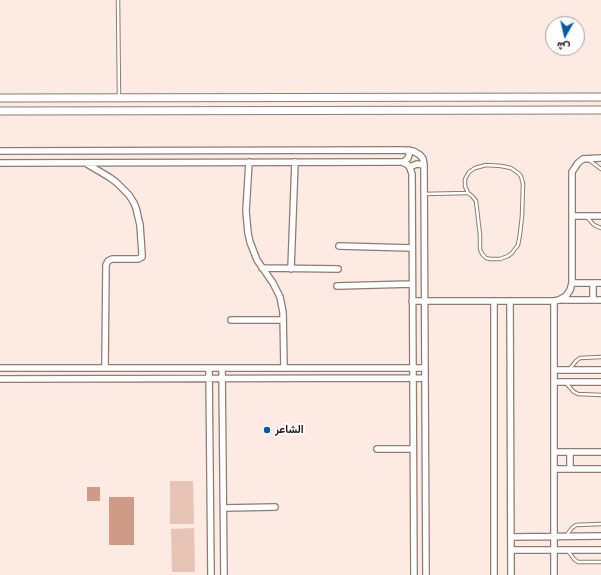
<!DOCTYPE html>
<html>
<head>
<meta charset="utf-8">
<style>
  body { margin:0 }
  #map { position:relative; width:601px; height:575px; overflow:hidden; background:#fceae3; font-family:"Asap Condensed",Vazirmatn,sans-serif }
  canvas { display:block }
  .north { position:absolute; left:545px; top:16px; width:40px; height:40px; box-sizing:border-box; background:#fff; border:1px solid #a3a09f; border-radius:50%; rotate:188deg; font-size:11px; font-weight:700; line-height:16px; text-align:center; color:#1a120f }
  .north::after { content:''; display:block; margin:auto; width:14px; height:18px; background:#0058a5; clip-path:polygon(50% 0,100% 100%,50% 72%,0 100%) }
</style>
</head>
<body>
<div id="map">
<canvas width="601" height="575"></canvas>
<div class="north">ش</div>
</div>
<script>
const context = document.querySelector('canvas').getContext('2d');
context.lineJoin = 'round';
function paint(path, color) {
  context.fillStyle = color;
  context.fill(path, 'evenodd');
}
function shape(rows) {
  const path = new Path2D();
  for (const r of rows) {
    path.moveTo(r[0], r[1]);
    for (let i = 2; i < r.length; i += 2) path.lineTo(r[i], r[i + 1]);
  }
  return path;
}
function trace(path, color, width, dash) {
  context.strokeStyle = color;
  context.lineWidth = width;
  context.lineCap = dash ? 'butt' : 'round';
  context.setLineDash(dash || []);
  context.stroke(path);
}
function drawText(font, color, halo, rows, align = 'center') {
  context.font = font + ' "Asap Condensed",Vazirmatn,sans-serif';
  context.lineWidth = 4;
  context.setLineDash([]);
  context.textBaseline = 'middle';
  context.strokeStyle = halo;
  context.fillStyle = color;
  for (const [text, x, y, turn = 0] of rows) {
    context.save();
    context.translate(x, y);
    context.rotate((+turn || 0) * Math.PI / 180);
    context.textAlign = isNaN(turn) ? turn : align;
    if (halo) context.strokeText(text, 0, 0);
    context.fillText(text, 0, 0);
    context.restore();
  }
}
paint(shape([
  [170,481,193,481,194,524,170,524],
  [194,528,195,572,172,572,171,529]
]), '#e7c4b6');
paint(shape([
  [87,487,100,487,100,501,87,501],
  [109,497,134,497,134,545,109,545]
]), '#cf9b86');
const service = shape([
  [118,0,119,97],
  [589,160,601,169],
  [486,165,501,166,511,168,518,173,521,176,523,184,522,216,520,234,518,245,512,253,508,256,500,259,490,259,486,258,482,254,480,249,480,235,476,201,472,196,468,193,465,186,465,179,469,172,475,168,486,165],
  [424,194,467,193],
  [586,216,594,225,601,228],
  [569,370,576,361,580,358,601,357],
  [566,383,574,392,578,394,601,395],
  [566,536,572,528,576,525,601,524],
  [568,551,574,559,578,562,601,562]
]);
const minor = shape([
  [0,151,403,150,413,151,420,155,423,159,424,165,426,575],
  [249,162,246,211,248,233,250,242,257,260,273,283,280,297,283,312,284,368],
  [402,162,405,161,408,158,409,155,409,150],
  [0,163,399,162,402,162,408,165,410,168,412,174,414,575],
  [87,164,109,177,116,182,129,195,134,203,136,208,140,225,142,254,142,257,138,259,112,259,108,261,106,265,105,368],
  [410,168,412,166,417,164,424,165],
  [572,216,601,216],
  [339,246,412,248],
  [262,268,338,269],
  [291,269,295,162],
  [572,283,601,283],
  [593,283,593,300],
  [337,286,412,284],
  [562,300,601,300],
  [412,301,554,301,559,300,566,296,570,290,572,283,572,172,578,163,583,159,601,158],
  [494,301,494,575],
  [510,301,511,575],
  [554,301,554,575],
  [231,320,283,320],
  [0,368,425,368],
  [209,368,211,575],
  [222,368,224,575],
  [554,370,601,370],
  [0,379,425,378],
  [554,382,601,382],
  [377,449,413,449],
  [554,452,601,452],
  [554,469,601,469],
  [570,469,570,452],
  [224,508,275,507],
  [511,537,601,536],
  [511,550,601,550]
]);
const tertiary = shape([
  [0,98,601,97],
  [0,111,601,110]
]);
trace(service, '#8e7b72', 4.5);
trace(minor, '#8e7b72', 8);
trace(tertiary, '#8e7b72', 9);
trace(service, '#fff', 2.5);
trace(minor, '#fff', 5.5);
trace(tertiary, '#fff', 7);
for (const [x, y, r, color] of [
  [267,430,4,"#0058a5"]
]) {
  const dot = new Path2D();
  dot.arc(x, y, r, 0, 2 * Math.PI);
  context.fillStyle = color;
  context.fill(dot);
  trace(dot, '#fff', 1.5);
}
drawText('bold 11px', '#1a120f', '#fff', [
  ["الشاعر",275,430]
], 'left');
</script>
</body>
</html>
